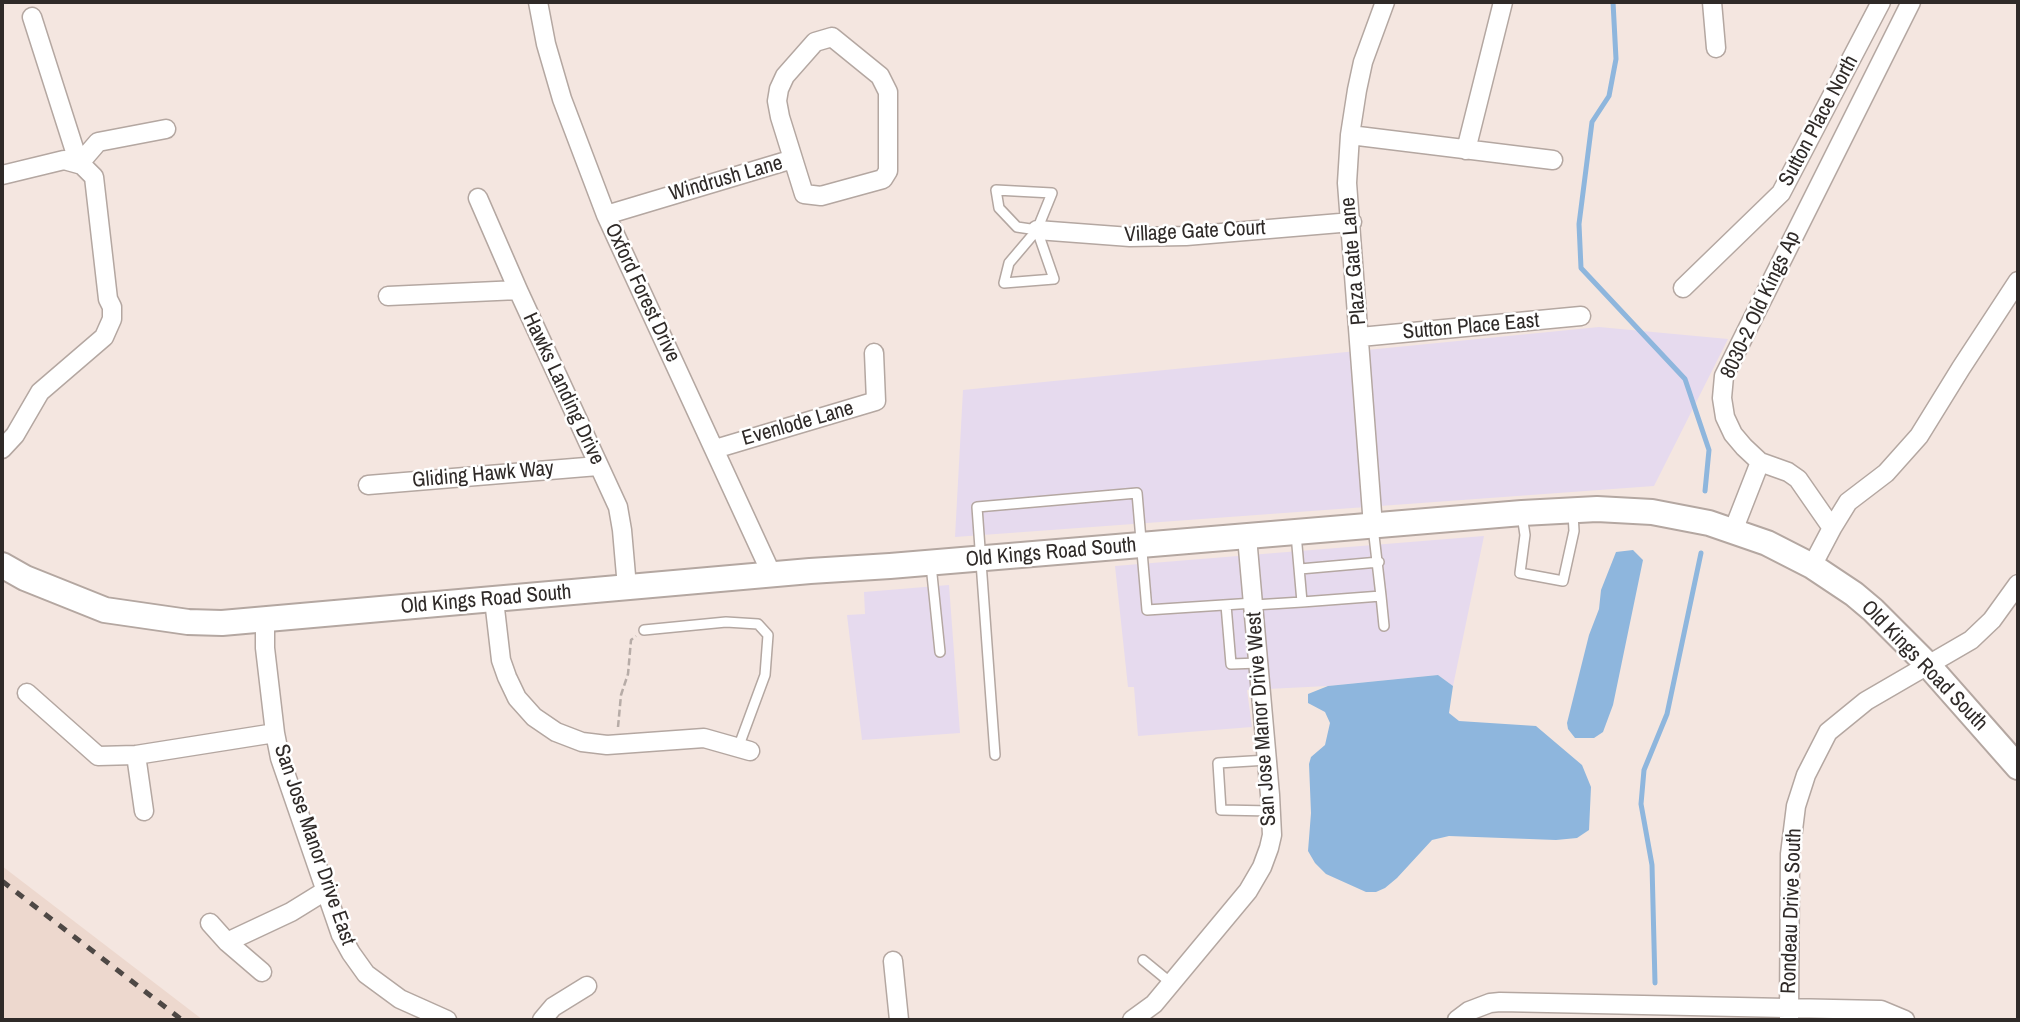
<!DOCTYPE html>
<html>
<head>
<meta charset="utf-8">
<style>
  body { margin:0 }
  #map { position:relative; width:2020px; height:1022px; overflow:hidden; background:#f4e6e0; font-family:"Archivo Narrow",sans-serif }
  canvas { display:block }
  .frame { position:absolute; inset:0; border:4px solid #2f2a28; pointer-events:none }
</style>
</head>
<body>
<div id="map">
<canvas width="2020" height="1022"></canvas>
<div class="frame"></div>
</div>
<script>
const context = document.querySelector('canvas').getContext('2d');
context.lineJoin = 'round';
function paint(path, color) {
  context.fillStyle = color;
  context.fill(path, 'evenodd');
}
function shape(rows) {
  const path = new Path2D();
  for (const r of rows) {
    path.moveTo(r[0], r[1]);
    for (let i = 2; i < r.length; i += 2) path.lineTo(r[i], r[i + 1]);
  }
  return path;
}
function trace(path, color, width, dash) {
  context.strokeStyle = color;
  context.lineWidth = width;
  context.lineCap = dash ? 'butt' : 'round';
  context.setLineDash(dash || []);
  context.stroke(path);
}
function drawText(font, color, halo, rows, align = 'center') {
  context.font = font + ' "Archivo Narrow",sans-serif';
  context.lineWidth = 5;
  context.setLineDash([]);
  context.textBaseline = 'middle';
  context.strokeStyle = halo;
  context.fillStyle = color;
  for (const [text, x, y, turn = 0] of rows) {
    context.save();
    context.translate(x, y);
    context.rotate((+turn || 0) * Math.PI / 180);
    context.textAlign = isNaN(turn) ? turn : align;
    if (halo) context.strokeText(text, 0, 0);
    context.fillText(text, 0, 0);
    context.restore();
  }
}
paint(shape([
  [1599,327,1728,339,1654,486,955,537,963,390],
  [1484,536,1453,686,1438,675,1328,686,1247,690,1252,727,1138,736,1134,687,1128,687,1115,566],
  [949,585,960,733,862,740,847,615,865,614,864,592]
]), '#e6daee');
paint(shape([
  [2,866,203,1020,2,1020]
]), '#edd8ce');
paint(shape([
  [1633,550,1643,560,1613,705,1603,732,1594,738,1575,738,1568,729,1567,723,1589,635,1599,609,1601,590,1616,552],
  [1438,675,1453,686,1449,713,1459,721,1536,726,1582,765,1591,787,1589,830,1577,838,1556,840,1449,836,1432,840,1397,878,1385,888,1376,892,1366,892,1326,874,1315,863,1308,851,1311,813,1309,764,1311,757,1325,745,1330,723,1325,712,1308,703,1308,694,1328,686]
]), '#8eb6dd');
trace(shape([
  [1613,2,1616,59,1609,96,1592,122,1579,224,1581,268,1685,379,1709,450,1705,491],
  [1655,983,1652,865,1641,804,1644,770,1667,714,1701,553]
]), '#8eb6dd', 5);
const lane = shape([
  [1037,230,1054,279,1004,283,1009,263,1037,230,1052,193,996,190,999,208,1017,227,1037,230],
  [1522,515,1525,535,1520,573,1563,581,1574,531,1573,513],
  [931,565,940,652],
  [1300,569,1379,562],
  [1381,596,1384,626],
  [1302,602,1381,596,1373,527],
  [1226,605,1231,664,1259,663],
  [1254,605,1302,602,1296,534],
  [644,630,726,622,758,624,768,635,765,675,738,748],
  [995,755,977,507,1137,493,1147,610,1254,603],
  [1268,760,1218,763,1221,810,1271,811],
  [1143,960,1171,983]
]);
const street = shape([
  [538,2,546,44,562,99,606,215,772,575],
  [1712,2,1716,48],
  [1911,2,1724,376,1722,398,1725,417,1733,434,1744,447,1760,462,1788,472,1798,479,1832,528,1848,502,1886,473,1919,436,1961,368,2018,281],
  [32,17,79,164],
  [832,37,880,76,888,92,888,171,883,179,821,196,804,194,780,117,777,101,779,89,785,76,815,42,832,37],
  [1350,135,1553,160],
  [1466,150,1503,2],
  [79,164,98,142,166,129],
  [2,175,64,160,82,165,94,177,108,299,112,307,112,319,104,337,40,392,15,435,2,449],
  [478,198,518,290,618,507,622,530,627,587],
  [606,215,793,159],
  [1037,230,1130,237,1186,236,1352,222],
  [1683,288,1781,193,1881,2],
  [388,296,518,290],
  [1360,337,1581,316],
  [715,449,876,401,874,353],
  [368,485,598,466],
  [1373,526,1347,183,1350,135,1357,90,1363,62,1385,2],
  [1733,531,1760,462],
  [1812,566,1832,528],
  [494,600,501,660,507,677,517,698,534,717,556,732,582,742,607,745,704,738,750,751],
  [265,619,265,648,275,733,280,758,341,935,351,953,366,974,400,999,447,1020],
  [27,693,98,756,136,755,275,733],
  [136,755,144,811],
  [210,923,227,942,262,972],
  [227,942,291,912,325,891],
  [893,961,899,1020],
  [542,1020,553,1007,587,986],
  [1132,1020,1154,1004,1248,891,1262,867,1269,848,1272,835,1270,795,1247,537],
  [1457,1020,1469,1011,1490,1003,1500,1002,1881,1010,1905,1020],
  [1789,1020,1790,854,1796,806,1806,775,1828,732,1866,701,1971,640,1992,620,2018,584]
]);
const secondary = shape([
  [2,565,25,578,105,610,188,622,222,623,810,571,890,566,1522,513,1597,509,1652,512,1709,523,1767,543,1812,566,1854,594,1873,610,1928,665,2018,767]
]);
trace(lane, '#b4a7a1', 12);
trace(street, '#b4a7a1', 21);
trace(secondary, '#b4a7a1', 28);
trace(shape([
  [618,727,621,695,628,674,631,640,636,636]
]), '#b7aca7', 2.5, [7, 3.5]);
trace(lane, '#fff', 9);
trace(street, '#fff', 18);
trace(secondary, '#fff', 24);
trace(shape([
  [2,881,182,1020]
]), '#4e4845', 5, [9, 9]);
drawText('21px', '#2f2a28', '#fff', [
  ["Sutton Place North",1819,121,-62],
  ["Windrush Lane",726,179,-16],
  ["Village Gate Court",1195,232,-3],
  ["Plaza Gate Lane",1354,261,-95],
  ["Oxford Forest Drive",642,293,65],
  ["8030-2 Old Kings Ap",1761,305,-65],
  ["Sutton Place East",1471,327,-5],
  ["Hawks Landing Drive",563,389,65],
  ["Evenlode Lane",798,424,-16],
  ["Gliding Hawk Way",483,475,-5],
  ["Old Kings Road South",1051,553,-5],
  ["Old Kings Road South",486,600,-5],
  ["Old Kings Road South",1924,666,46],
  ["San Jose Manor Drive West",1262,719,-94],
  ["San Jose Manor Drive East",314,845,71],
  ["Rondeau Drive South",1792,911,-88]
]);
</script>
</body>
</html>
